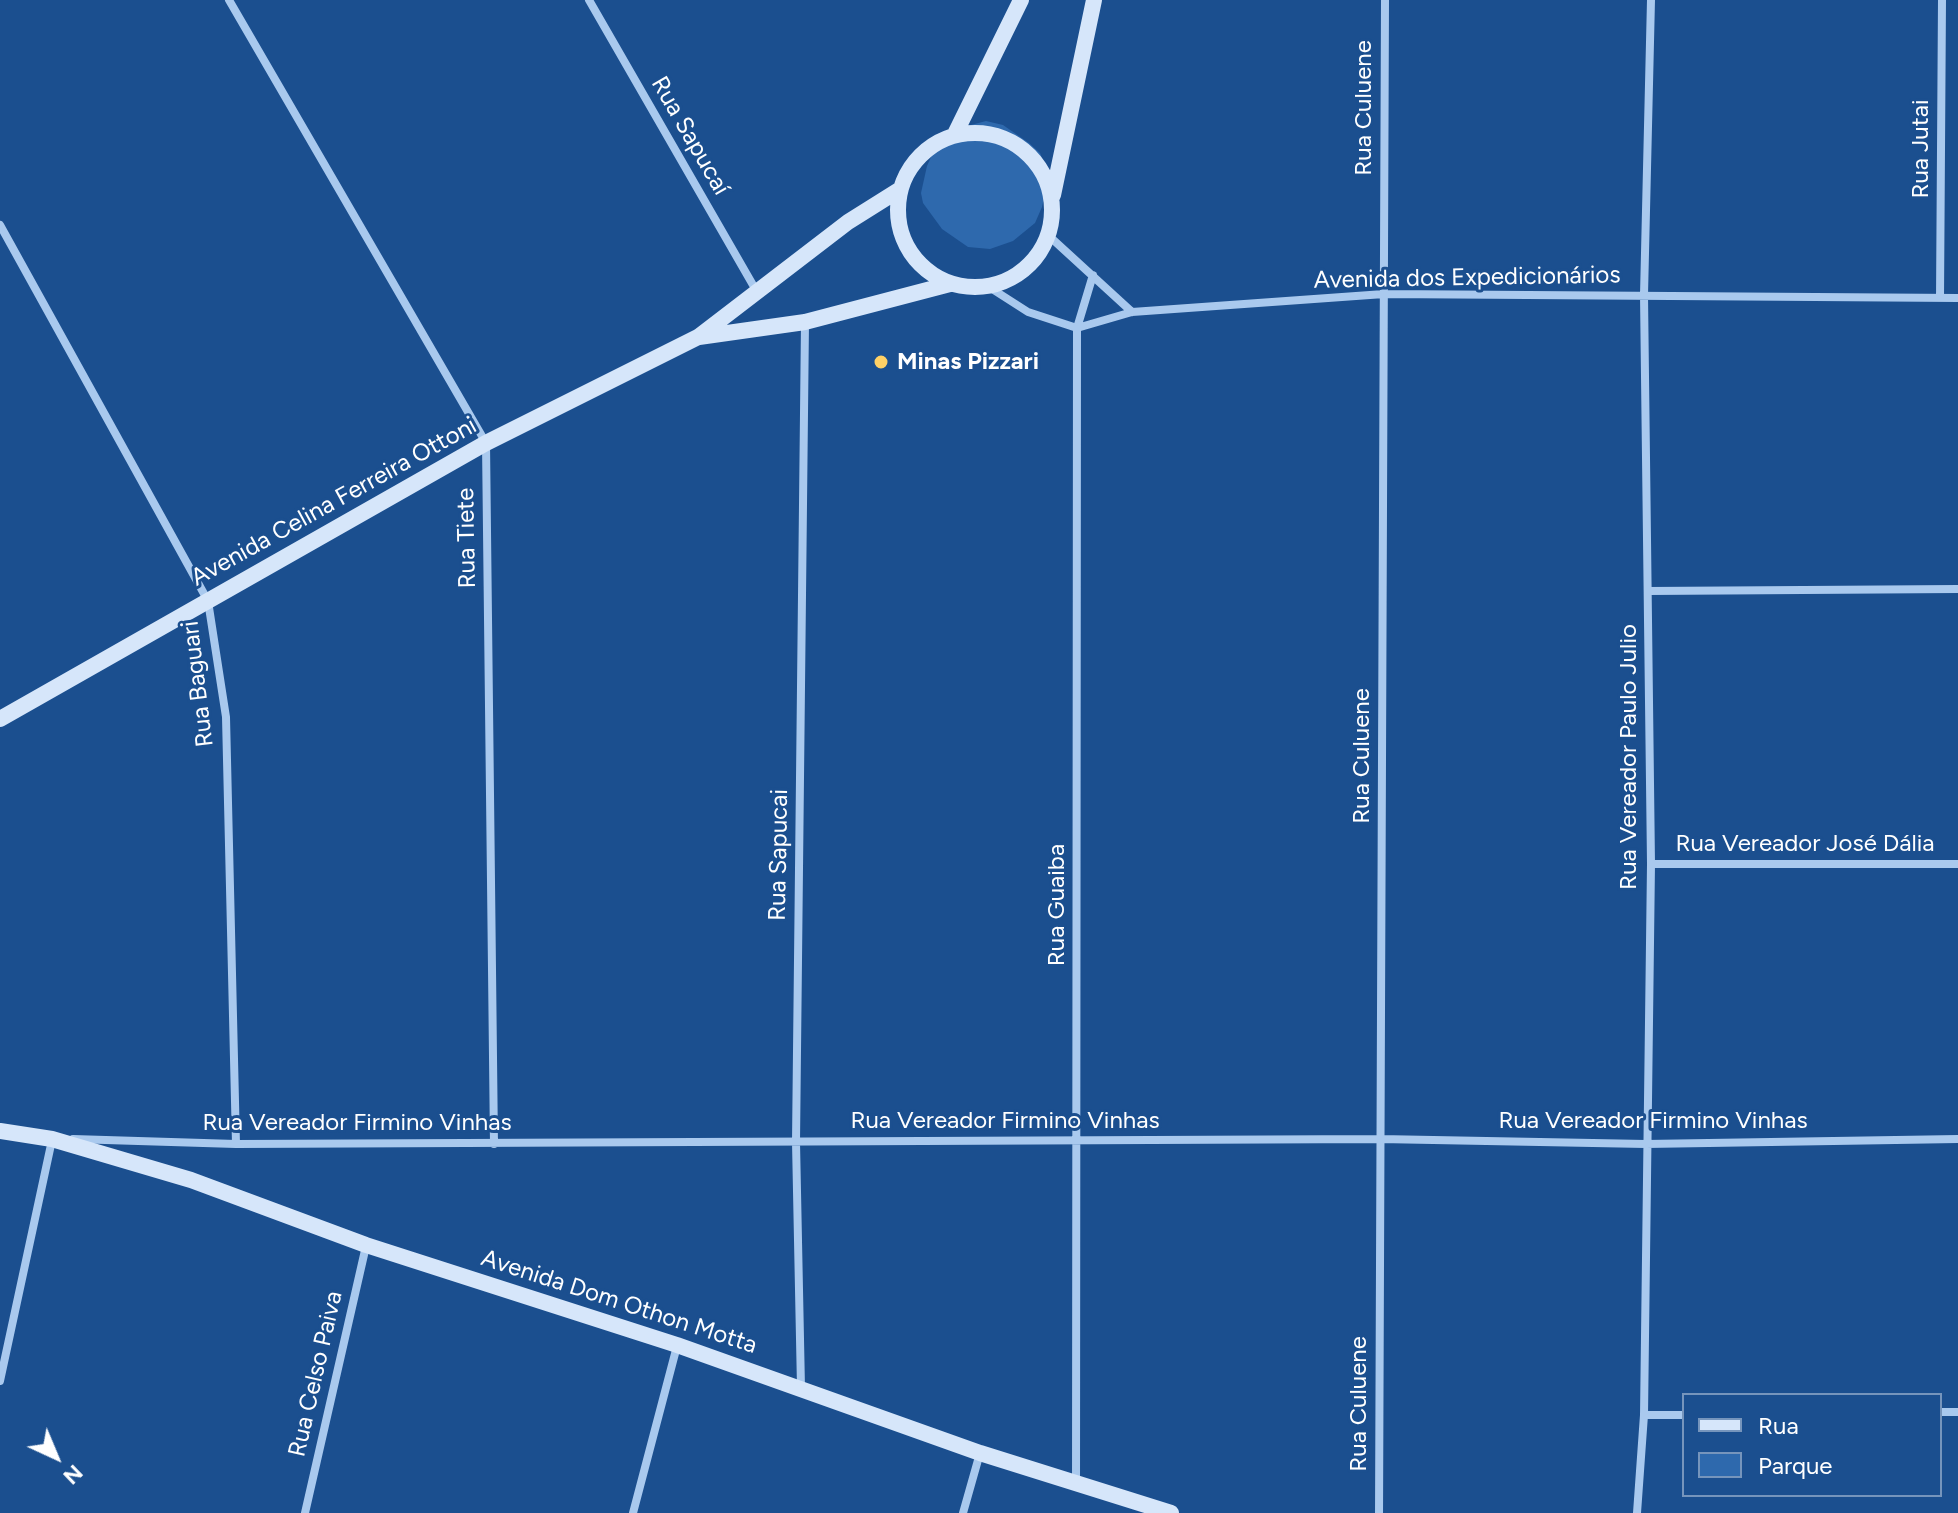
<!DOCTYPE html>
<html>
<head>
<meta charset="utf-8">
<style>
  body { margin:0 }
  #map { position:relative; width:1958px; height:1513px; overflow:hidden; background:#1b4f8f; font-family:Figtree,sans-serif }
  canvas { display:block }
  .legend { position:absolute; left:1682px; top:1393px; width:260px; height:104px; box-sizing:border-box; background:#1b4f8f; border:2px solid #7695bc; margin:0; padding:10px 14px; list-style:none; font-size:24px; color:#fff }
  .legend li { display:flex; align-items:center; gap:16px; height:40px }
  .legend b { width:40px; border:2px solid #7695bc }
  .north { position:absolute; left:16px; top:1417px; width:80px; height:80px; -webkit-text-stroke:6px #1b4f8f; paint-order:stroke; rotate:136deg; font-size:22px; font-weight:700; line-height:32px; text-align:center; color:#fff }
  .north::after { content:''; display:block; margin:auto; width:28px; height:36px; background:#fff; clip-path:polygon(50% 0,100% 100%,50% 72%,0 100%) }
</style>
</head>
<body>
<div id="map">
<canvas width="1958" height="1513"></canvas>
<ul class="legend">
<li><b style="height:10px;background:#d6e6fa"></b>Rua</li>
<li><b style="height:22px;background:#2e69ad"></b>Parque</li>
</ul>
<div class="north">N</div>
</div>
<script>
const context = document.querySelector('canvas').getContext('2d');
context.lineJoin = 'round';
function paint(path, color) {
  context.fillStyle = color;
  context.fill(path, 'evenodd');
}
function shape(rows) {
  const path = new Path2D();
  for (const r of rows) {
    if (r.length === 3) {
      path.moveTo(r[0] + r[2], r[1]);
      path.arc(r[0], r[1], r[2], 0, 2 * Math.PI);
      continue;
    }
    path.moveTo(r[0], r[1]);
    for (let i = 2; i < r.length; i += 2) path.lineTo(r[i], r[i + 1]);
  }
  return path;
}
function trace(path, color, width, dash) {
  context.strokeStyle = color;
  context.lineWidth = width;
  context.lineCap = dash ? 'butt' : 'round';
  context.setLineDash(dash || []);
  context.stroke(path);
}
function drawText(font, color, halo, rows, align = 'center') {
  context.font = font + ' Figtree,sans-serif';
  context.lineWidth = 6;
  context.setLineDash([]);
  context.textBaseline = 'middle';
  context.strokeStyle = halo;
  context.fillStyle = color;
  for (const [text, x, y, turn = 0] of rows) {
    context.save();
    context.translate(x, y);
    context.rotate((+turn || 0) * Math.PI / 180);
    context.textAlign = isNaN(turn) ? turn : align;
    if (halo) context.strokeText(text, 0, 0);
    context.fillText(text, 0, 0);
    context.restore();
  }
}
paint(shape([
  [986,121,1003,125,1029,143,1040,153,1049,175,1042,207,1035,223,1013,241,990,249,968,247,942,229,923,203,921,193,927,166,935,148,967,126]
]), '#2e69ad');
trace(shape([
  [229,0,486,443,494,1144],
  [589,0,757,292],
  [0,225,208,601,226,717,236,1144],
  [1049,236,1132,312],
  [989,287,1028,312,1077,328,1132,312,1384,294,1958,298],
  [1940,298,1942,0],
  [1648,591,1958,589],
  [1651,864,1958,864],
  [73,1139,236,1144,1380,1139,1646,1144,1958,1139],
  [0,1381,52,1140],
  [801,1388,796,1142,805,322],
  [1940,1412,1958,1412],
  [1644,1415,1684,1415],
  [1076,1481,1077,328,1093,275],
  [305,1513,366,1246],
  [633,1513,677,1346],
  [963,1513,980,1453],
  [1379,1513,1385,0],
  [1637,1513,1644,1415,1651,864,1644,295,1651,0]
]), '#a9c9ee', 8);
trace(shape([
  [975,210,77],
  [955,134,1021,0],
  [1053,195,1094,0],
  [699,337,805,322,950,284],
  [0,719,486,443,698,337,848,222,899,190],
  [0,1131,52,1139,191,1180,366,1245,677,1345,980,1453,1171,1513]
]), '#d6e6fa', 16);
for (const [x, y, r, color] of [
  [881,362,8,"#ffd166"]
]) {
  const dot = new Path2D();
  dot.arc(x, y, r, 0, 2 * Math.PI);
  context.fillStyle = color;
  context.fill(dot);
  trace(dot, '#1b4f8f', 3);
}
drawText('24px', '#fff', '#1b4f8f', [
  ["Rua Culuene",1364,108,-90],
  ["Rua Sapucaí",690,136,60],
  ["Rua Jutai",1921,149,-90],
  ["Avenida dos Expedicionários",1467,278,-1],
  ["Avenida Celina Ferreira Ottoni",334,502,-29],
  ["Rua Tiete",467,538,-91],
  ["Rua Baguari",198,684,-97],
  ["Rua Culuene",1362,756,-90],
  ["Rua Vereador Paulo Julio",1629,757,-90],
  ["Rua Vereador José Dália",1805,844],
  ["Rua Sapucai",779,855,-89],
  ["Rua Guaiba",1057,905,-90],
  ["Rua Vereador Firmino Vinhas",1005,1121],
  ["Rua Vereador Firmino Vinhas",1653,1121],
  ["Rua Vereador Firmino Vinhas",357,1123],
  ["Avenida Dom Othon Motta",619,1302,18],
  ["Rua Celso Paiva",316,1374,-77],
  ["Rua Culuene",1359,1404,-90]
]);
drawText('bold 24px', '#fff', '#1b4f8f', [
  ["Minas Pizzari",897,362]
], 'left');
</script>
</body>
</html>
